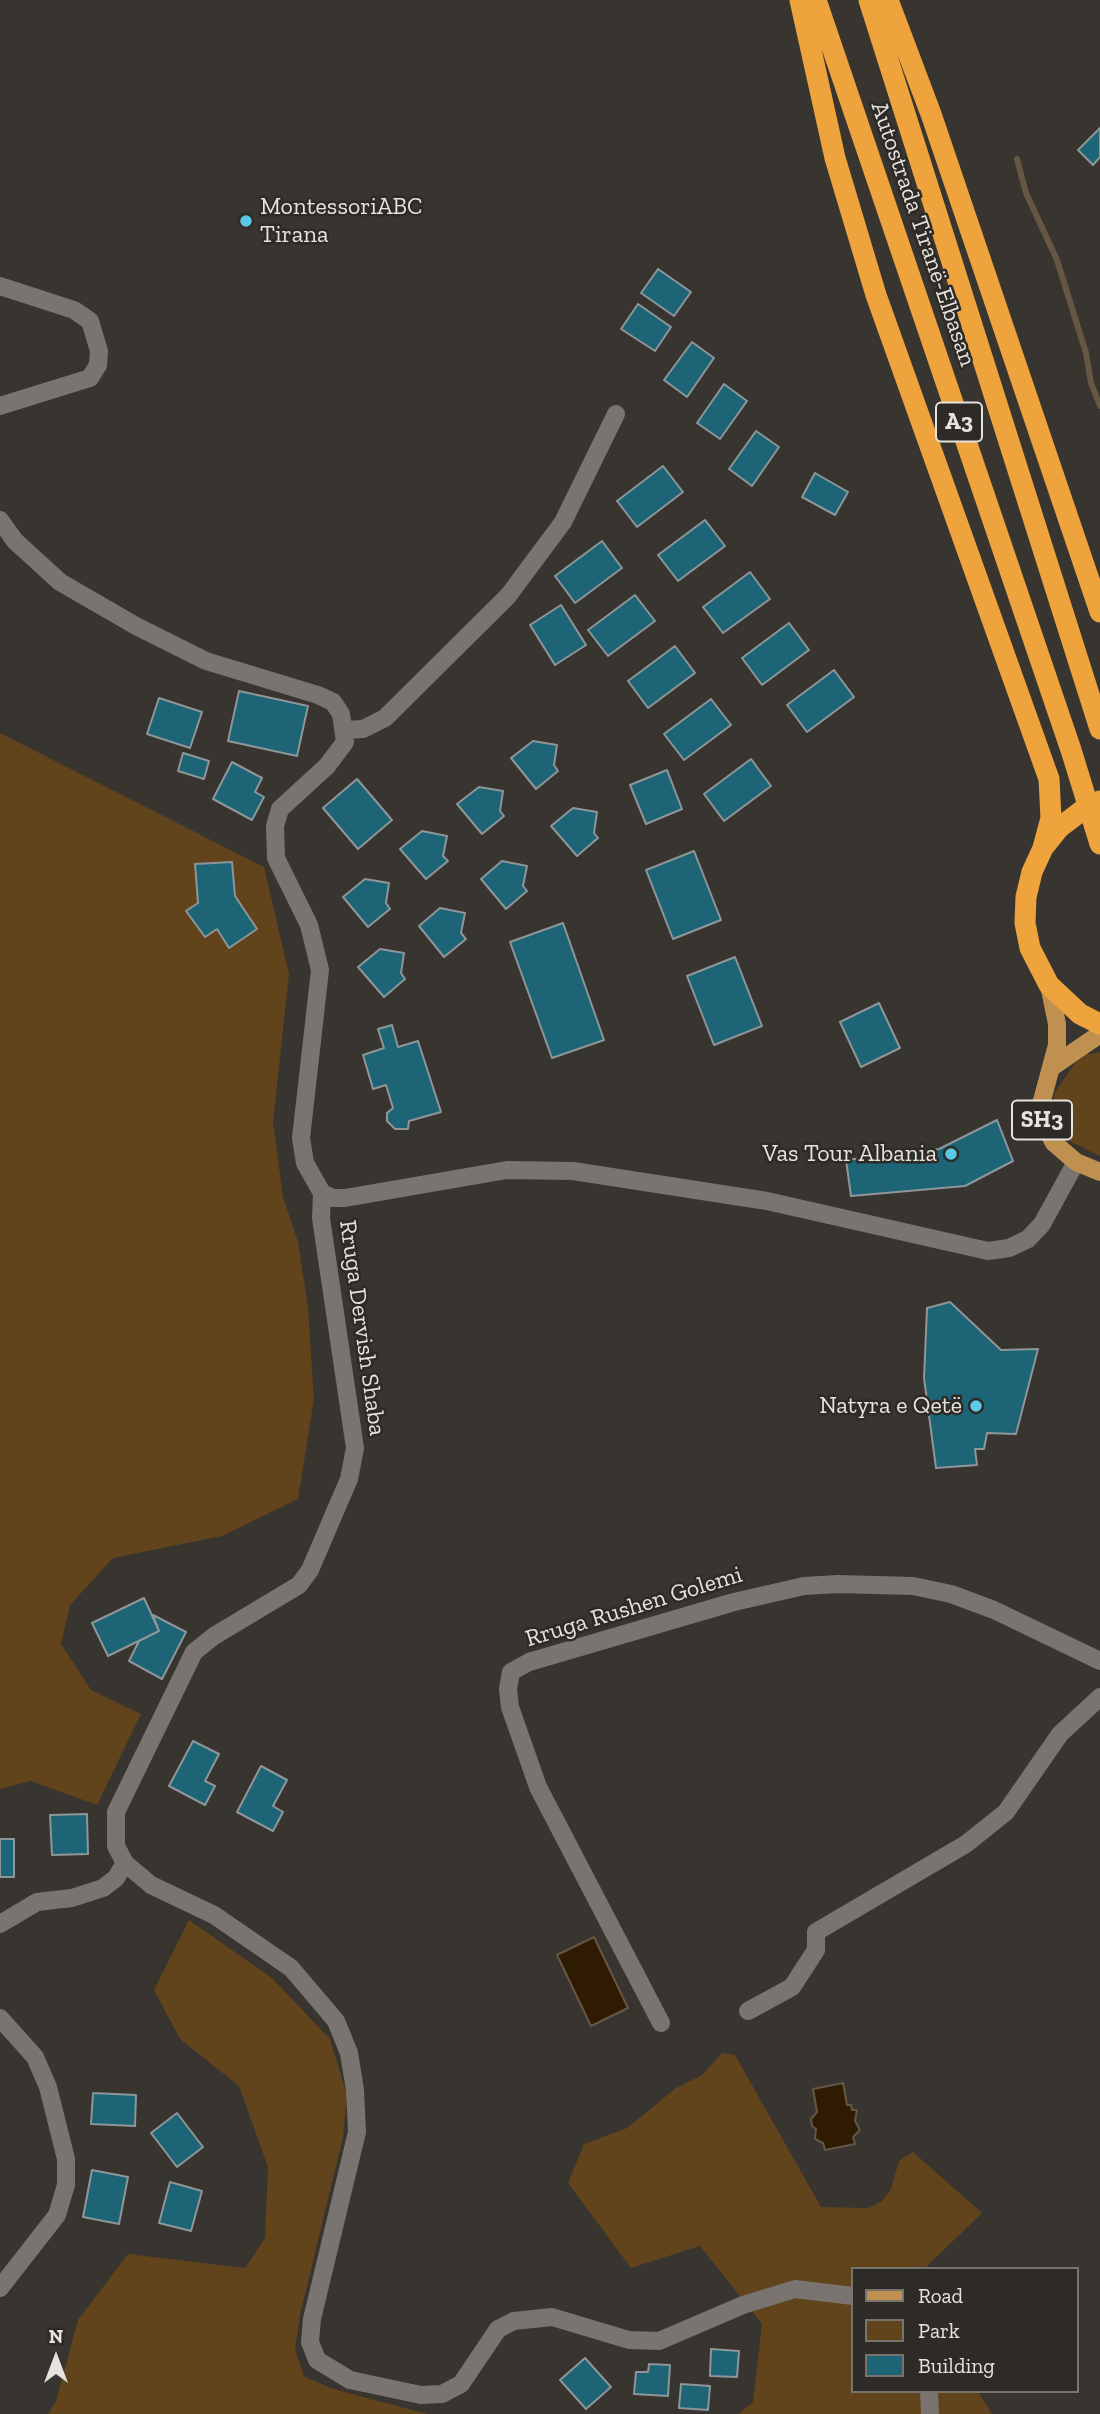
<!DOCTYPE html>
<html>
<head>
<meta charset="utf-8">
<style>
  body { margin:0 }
  #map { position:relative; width:1100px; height:2414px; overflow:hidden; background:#38342f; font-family:"Zilla Slab",serif }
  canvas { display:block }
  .legend { position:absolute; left:851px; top:2267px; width:228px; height:126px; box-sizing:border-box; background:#2e2a25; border:2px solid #77746f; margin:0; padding:9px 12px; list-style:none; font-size:21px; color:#e5e2df }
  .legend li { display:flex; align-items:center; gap:14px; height:35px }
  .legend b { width:35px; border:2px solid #77746f }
  .north { position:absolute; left:21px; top:2323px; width:70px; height:70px; -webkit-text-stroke:5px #2e2a25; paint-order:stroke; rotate:0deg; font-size:19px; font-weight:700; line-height:28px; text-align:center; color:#e5e2df }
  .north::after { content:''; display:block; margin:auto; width:24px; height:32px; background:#e5e2df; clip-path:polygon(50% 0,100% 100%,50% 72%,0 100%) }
</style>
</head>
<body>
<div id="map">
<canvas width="1100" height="2414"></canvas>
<ul class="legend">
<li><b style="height:9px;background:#bf9050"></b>Road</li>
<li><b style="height:19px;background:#61431c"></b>Park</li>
<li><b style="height:19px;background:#1c6476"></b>Building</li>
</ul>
<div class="north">N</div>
</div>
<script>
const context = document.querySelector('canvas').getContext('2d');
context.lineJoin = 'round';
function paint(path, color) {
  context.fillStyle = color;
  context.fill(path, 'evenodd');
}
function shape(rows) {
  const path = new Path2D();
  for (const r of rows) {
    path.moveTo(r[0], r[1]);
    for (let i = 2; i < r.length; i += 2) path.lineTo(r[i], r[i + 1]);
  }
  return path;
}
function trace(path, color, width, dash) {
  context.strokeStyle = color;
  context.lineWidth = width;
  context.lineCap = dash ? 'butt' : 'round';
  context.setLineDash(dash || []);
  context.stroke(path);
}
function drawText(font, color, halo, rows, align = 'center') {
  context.font = font + ' "Zilla Slab",serif';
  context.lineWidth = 5;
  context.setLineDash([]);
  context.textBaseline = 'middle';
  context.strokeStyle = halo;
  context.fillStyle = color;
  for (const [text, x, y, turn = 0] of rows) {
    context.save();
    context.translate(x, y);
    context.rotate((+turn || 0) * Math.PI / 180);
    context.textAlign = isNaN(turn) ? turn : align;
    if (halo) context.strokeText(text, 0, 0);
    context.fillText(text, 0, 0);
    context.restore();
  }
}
paint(shape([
  [0,733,264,867,289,974,273,1122,283,1197,298,1242,308,1307,314,1399,298,1499,222,1536,113,1558,70,1605,61,1644,91,1690,141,1714,97,1805,31,1781,0,1789],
  [1100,1052,1100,1156,1063,1138,1054,1123,1052,1107,1055,1092,1076,1062,1086,1055],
  [189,1920,272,1978,330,2039,347,2095,343,2137,300,2315,295,2350,304,2376,330,2388,427,2414,48,2414,56,2401,78,2320,128,2254,245,2268,265,2238,268,2167,239,2086,180,2039,154,1990],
  [722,2053,735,2055,821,2207,868,2208,882,2201,891,2189,899,2161,913,2152,982,2213,924,2269,853,2269,853,2391,978,2391,992,2414,738,2414,753,2402,762,2324,700,2246,631,2268,568,2183,584,2144,627,2128,676,2088,702,2075]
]), '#61431c');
const water = shape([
  [594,1937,628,2008,591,2026,557,1955,594,1937],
  [843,2083,847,2105,851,2105,852,2110,857,2110,855,2121,860,2130,853,2137,855,2144,825,2150,823,2143,815,2139,816,2129,812,2126,811,2119,817,2112,813,2089,843,2083]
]);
paint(water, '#2e1b02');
trace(water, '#655744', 2);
trace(shape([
  [1017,159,1026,193,1057,260,1086,353,1091,383,1100,406]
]), '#655744', 6);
const building = shape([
  [1100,128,1100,157,1093,165,1078,150,1100,128],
  [658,269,691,292,674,316,641,293,658,269],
  [638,304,671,327,655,351,621,329,638,304],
  [692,342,714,358,687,397,664,380,692,342],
  [724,384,747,401,720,439,697,423,724,384],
  [756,431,779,447,752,486,729,469,756,431],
  [663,466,683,492,637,527,617,501,663,466],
  [815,473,848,492,835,515,802,497,815,473],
  [705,520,725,546,678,581,658,555,705,520],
  [602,541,622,568,575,603,555,576,602,541],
  [750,572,770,599,723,633,703,607,750,572],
  [635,595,655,621,608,656,588,630,635,595],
  [561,605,586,645,555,665,530,625,561,605],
  [789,623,809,650,762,685,742,658,789,623],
  [675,646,695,673,648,708,628,681,675,646],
  [834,670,854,697,807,732,787,705,834,670],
  [239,691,308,706,297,756,228,741,239,691],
  [159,698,202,712,190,748,147,734,159,698],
  [711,699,731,725,684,760,664,734,711,699],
  [533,741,557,745,554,765,558,771,536,789,511,758,533,741],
  [183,753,209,761,204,779,178,771,183,753],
  [751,759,771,786,724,821,704,794,751,759],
  [232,762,262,778,255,792,264,797,252,820,213,799,232,762],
  [667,770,682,809,646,824,630,785,667,770],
  [357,779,392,820,358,849,323,808,357,779],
  [479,787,503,791,500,811,504,816,482,834,457,804,479,787],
  [573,808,597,812,594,833,598,838,577,856,551,826,573,808],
  [422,831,447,836,443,856,448,861,426,879,400,849,422,831],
  [694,851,721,920,673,939,646,870,694,851],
  [502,861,527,866,523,886,527,891,506,909,481,879,502,861],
  [232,862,235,896,257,929,229,948,217,929,205,937,186,911,198,903,195,864,232,862],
  [365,879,389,883,386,903,390,909,368,927,343,897,365,879],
  [440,908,465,913,461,933,466,939,444,957,419,926,440,908],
  [563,923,604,1040,552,1058,510,942,563,923],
  [380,949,404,953,401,973,405,979,384,997,358,967,380,949],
  [735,957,762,1026,714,1045,687,976,735,957],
  [879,1003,900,1048,861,1067,840,1022,879,1003],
  [392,1025,398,1047,418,1041,441,1112,409,1121,408,1129,395,1129,387,1121,387,1113,393,1108,386,1085,373,1089,363,1055,384,1048,378,1029,392,1025],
  [997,1120,1013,1161,965,1186,851,1196,846,1160,939,1149,997,1120],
  [950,1302,1001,1350,1038,1349,1016,1434,987,1433,984,1449,975,1449,977,1465,936,1468,924,1378,927,1308,950,1302],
  [144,1598,159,1631,108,1656,92,1623,144,1598],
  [153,1615,186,1632,162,1679,129,1661,139,1641,159,1631,153,1615],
  [193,1741,219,1754,205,1781,215,1786,205,1805,169,1786,193,1741],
  [261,1766,287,1780,273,1806,283,1812,273,1831,237,1812,261,1766],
  [87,1814,88,1854,52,1855,50,1815,87,1814],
  [0,1839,14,1839,14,1877,0,1877,0,1839],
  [93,2093,136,2095,135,2126,91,2124,93,2093],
  [177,2113,203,2147,177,2167,151,2133,177,2113],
  [92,2170,128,2177,119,2224,83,2217,92,2170],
  [170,2182,202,2191,191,2231,159,2223,170,2182],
  [711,2349,739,2351,737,2377,710,2376,711,2349],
  [585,2358,611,2387,586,2409,560,2380,585,2358],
  [649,2364,670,2365,668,2396,634,2394,636,2372,648,2372,649,2364],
  [681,2384,710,2386,708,2410,679,2408,681,2384]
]);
paint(building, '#1c6476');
trace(building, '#8e9698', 2);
trace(shape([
  [0,286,74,310,90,321,99,351,98,365,90,378,0,406],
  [0,520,15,541,60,582,136,626,206,661,318,695,333,702,341,714,345,742,327,766,280,809,275,826,276,858,309,925,320,970,301,1138,305,1163,322,1193,333,1198,345,1198,507,1170,573,1171,767,1201,988,1251,1009,1248,1028,1239,1042,1224,1076,1162],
  [345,730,363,729,385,718,508,596,563,522,616,414],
  [322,1193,321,1218,355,1448,349,1479,310,1570,299,1585,214,1636,194,1652,116,1812,116,1846,125,1863,151,1885,214,1915,291,1968,336,2021,349,2053,355,2090,357,2132,312,2319,310,2342,317,2360,350,2380,421,2395,442,2394,461,2384,498,2329,514,2321,552,2317,629,2340,659,2341,743,2305,795,2289,853,2296],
  [0,1924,37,1902,72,1898,103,1888,116,1878,125,1863],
  [748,2011,792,1987,816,1950,816,1932,966,1844,1006,1812,1060,1734,1100,1697],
  [0,2018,35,2057,48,2087,66,2159,66,2185,57,2215,0,2288],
  [661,2023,538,1787,510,1707,508,1689,511,1672,529,1662,734,1602,804,1586,838,1584,913,1586,951,1594,994,1610,1100,1661],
  [929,2391,930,2414]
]), '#79746f', 18);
trace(shape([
  [1049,985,1057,1024,1057,1045,1041,1104,1042,1120,1054,1143,1076,1162,1100,1172],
  [1052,1067,1100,1034]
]), '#bf9050', 18);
trace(shape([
  [800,0,835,158,876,295,1049,779,1051,818,1043,848],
  [816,0,1071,750,1100,844],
  [869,0,1100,729],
  [888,0,931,114,1100,612],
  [1100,801,1080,812,1059,828,1043,848,1032,872,1026,897,1025,923,1030,948,1049,985,1080,1014,1100,1024]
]), '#eea33c', 21);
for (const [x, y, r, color] of [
  [246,221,7,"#5ac8e6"],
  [951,1154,7,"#5ac8e6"],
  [976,1406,7,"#5ac8e6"]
]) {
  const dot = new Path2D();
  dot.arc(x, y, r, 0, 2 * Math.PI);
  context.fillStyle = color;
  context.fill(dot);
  trace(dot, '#2e2a25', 2.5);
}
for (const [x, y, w] of [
  [959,422,46],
  [1042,1120,60]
]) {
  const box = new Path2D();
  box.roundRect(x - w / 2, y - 19.5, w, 39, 5);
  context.fillStyle = '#2e2a25';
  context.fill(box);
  trace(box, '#e5e2df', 2);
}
drawText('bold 23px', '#e5e2df', null, [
  ["A3",959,422],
  ["SH3",1042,1120]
]);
drawText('24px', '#e5e2df', '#2e2a25', [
  ["MontessoriABC",260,207,"left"],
  ["Tirana",260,235,"left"],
  ["Vas Tour Albania",937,1154],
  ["Natyra e Qetë",962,1406]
], 'right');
drawText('24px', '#e5e2df', '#2e2a25', [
  ["Autostrada Tiranë-Elbasan",923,234,71],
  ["Rruga Dervish Shaba",362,1328,82],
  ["Rruga Rushen Golemi",634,1607,-17]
]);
</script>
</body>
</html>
